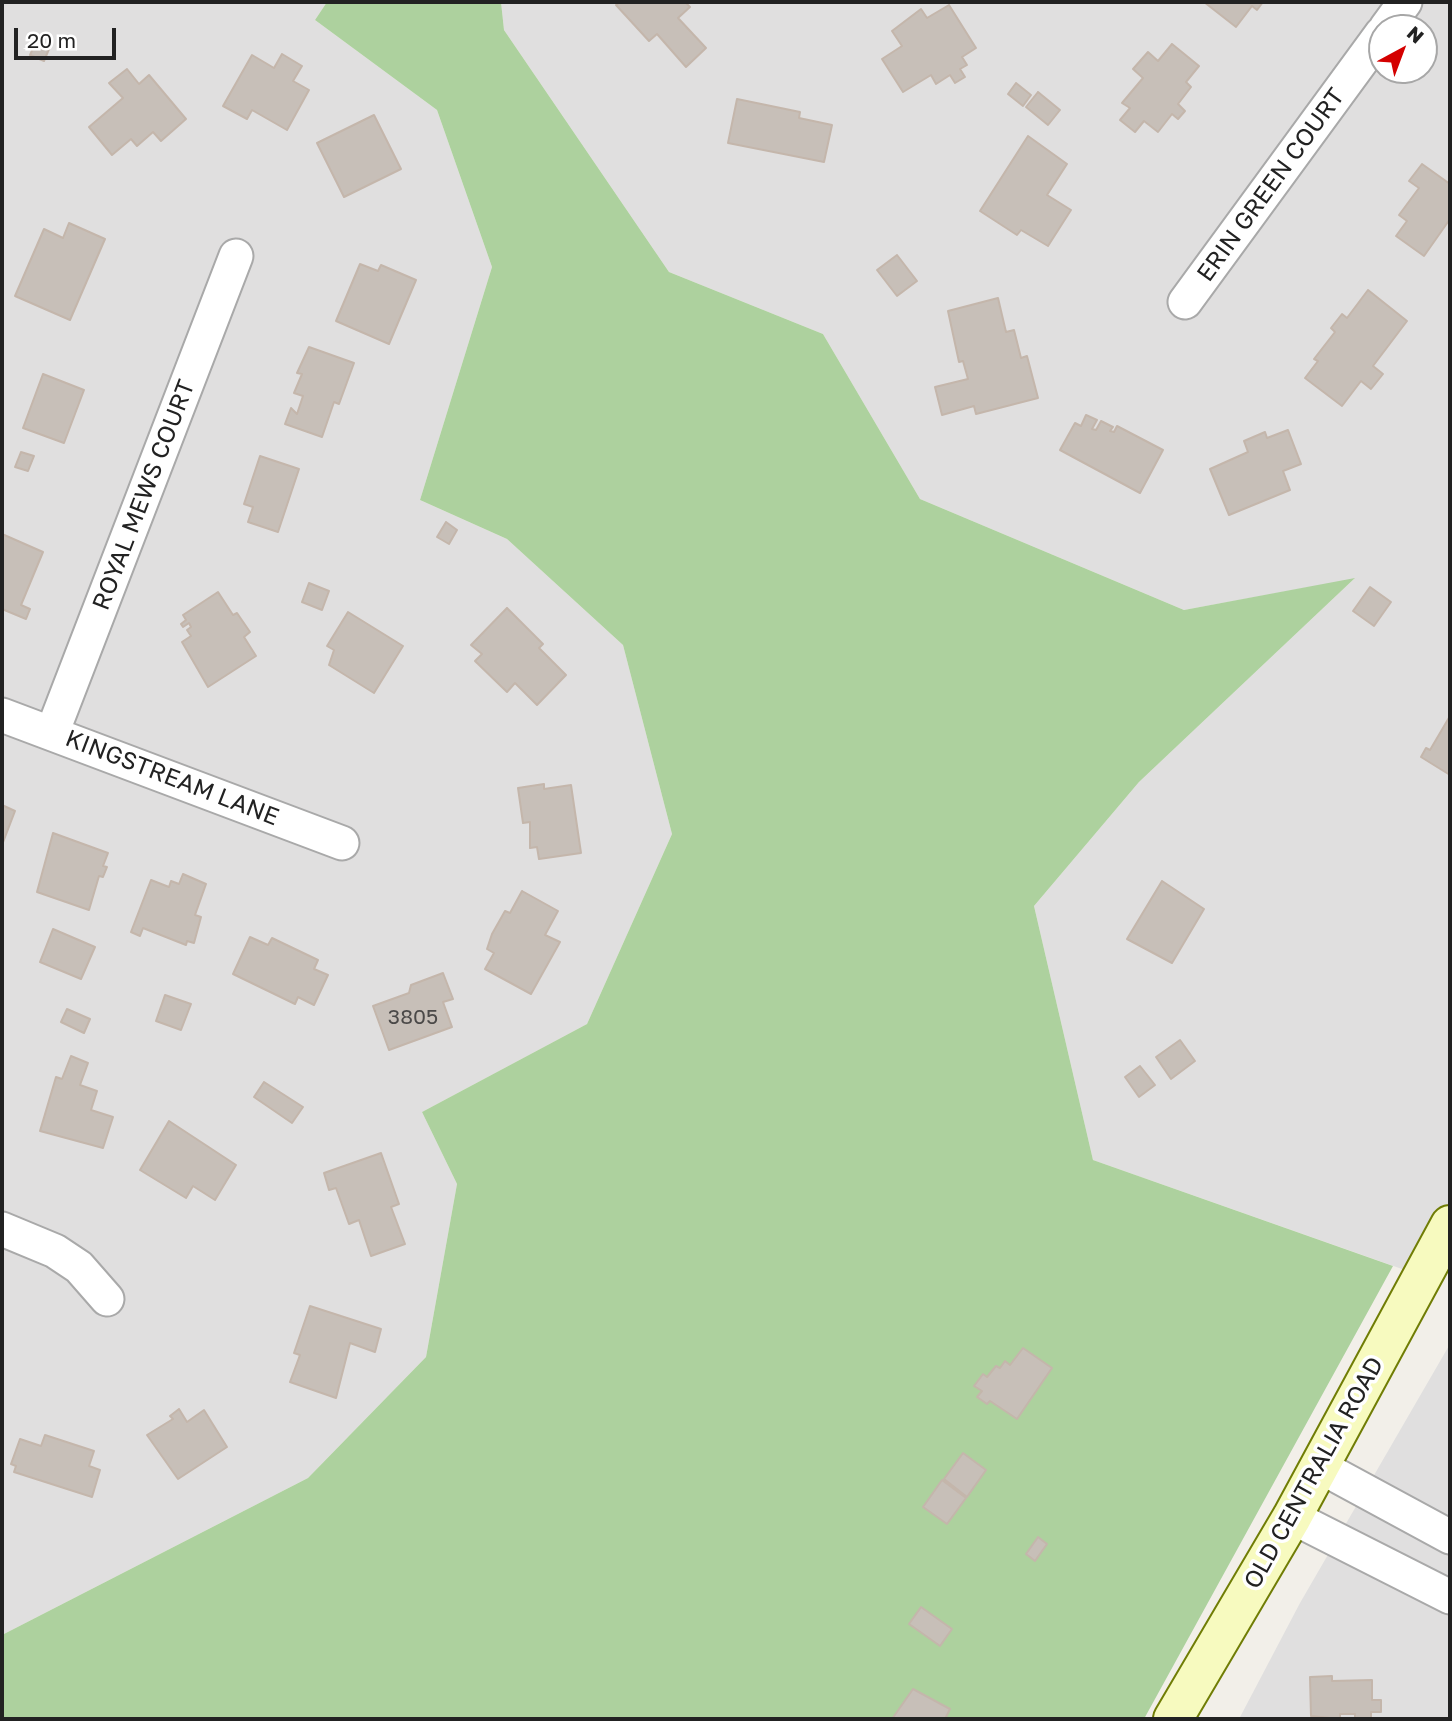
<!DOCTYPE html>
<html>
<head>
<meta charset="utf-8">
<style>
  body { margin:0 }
  #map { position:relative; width:1452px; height:1721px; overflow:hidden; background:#f2efe9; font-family:"Golos Text",sans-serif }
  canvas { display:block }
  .frame { position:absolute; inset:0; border:4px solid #222; pointer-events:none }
  .north { position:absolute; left:1368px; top:14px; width:70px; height:70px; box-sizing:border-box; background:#fff; border:2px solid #a7a7a7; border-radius:50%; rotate:41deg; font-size:19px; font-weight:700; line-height:28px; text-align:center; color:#222 }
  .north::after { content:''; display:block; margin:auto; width:24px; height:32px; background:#d40000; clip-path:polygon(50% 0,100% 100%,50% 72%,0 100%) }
  .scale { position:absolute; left:14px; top:28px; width:102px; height:32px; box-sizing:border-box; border:4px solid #222; border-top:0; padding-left:9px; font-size:21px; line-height:24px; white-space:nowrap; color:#222; -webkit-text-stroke:5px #fff; paint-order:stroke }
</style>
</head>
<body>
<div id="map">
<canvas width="1452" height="1721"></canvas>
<div class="frame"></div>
<div class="north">N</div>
<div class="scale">20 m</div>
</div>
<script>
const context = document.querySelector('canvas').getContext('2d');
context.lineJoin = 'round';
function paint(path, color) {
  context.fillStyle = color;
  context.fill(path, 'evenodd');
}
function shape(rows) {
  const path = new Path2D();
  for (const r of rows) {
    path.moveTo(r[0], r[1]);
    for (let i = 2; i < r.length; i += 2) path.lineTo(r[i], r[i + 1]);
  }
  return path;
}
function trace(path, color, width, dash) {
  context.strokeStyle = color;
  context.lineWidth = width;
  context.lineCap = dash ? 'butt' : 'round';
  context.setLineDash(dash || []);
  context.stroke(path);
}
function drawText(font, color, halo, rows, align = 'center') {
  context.font = font + ' "Golos Text",sans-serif';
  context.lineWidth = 7;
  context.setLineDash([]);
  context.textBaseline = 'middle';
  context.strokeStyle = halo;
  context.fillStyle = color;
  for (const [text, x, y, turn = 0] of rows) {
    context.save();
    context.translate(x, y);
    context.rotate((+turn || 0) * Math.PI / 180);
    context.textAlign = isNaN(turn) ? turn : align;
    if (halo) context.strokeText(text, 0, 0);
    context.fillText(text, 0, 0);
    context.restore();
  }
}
paint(shape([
  [2,2,327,2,315,20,437,110,492,267,420,500,507,539,623,645,672,834,587,1024,422,1112,457,1184,426,1357,308,1478,2,1635],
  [501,2,1450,2,1450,1219,1419,1275,1093,1160,1034,906,1139,782,1354,579,1184,610,920,499,823,334,669,272,504,30],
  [1382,28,1424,28,1424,70,1382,70],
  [1450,1344,1450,1719,1239,1719,1300,1603]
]), '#e0dfdf');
paint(shape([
  [327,2,501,2,504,30,669,272,823,334,920,499,1184,610,1355,578,1139,782,1034,906,1093,1160,1393,1266,1144,1719,2,1719,2,1635,308,1478,426,1357,457,1184,422,1112,587,1024,672,834,623,645,507,539,420,500,492,267,437,110,315,20]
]), '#add19e');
const building = shape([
  [620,2,685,2,690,7,678,18,706,48,686,67,657,34,649,41,616,5,620,2],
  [1204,2,1263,2,1257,10,1252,6,1236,27,1204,2],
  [949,5,976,48,962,57,967,65,960,69,965,77,955,83,950,75,936,84,931,75,903,92,882,59,902,46,892,31,921,9,927,18,949,5],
  [35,44,49,49,44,61,30,55,35,44],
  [1172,44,1199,66,1186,82,1191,87,1178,104,1185,111,1178,119,1172,114,1158,132,1144,121,1135,132,1120,120,1130,108,1122,103,1143,78,1133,69,1148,52,1158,61,1172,44],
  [282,54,302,66,293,81,309,90,287,130,252,110,247,119,223,106,252,55,274,68,282,54],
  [127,69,139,84,149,75,186,119,161,141,153,132,137,146,131,139,112,155,89,127,123,98,109,83,127,69],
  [1016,83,1031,95,1023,106,1008,94,1016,83],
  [1038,92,1060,110,1048,125,1026,107,1038,92],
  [737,99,800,112,799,118,832,125,824,162,728,143,737,99],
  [374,115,401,169,344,197,317,143,374,115],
  [1028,136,1067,164,1047,195,1071,210,1048,246,1021,230,1017,235,980,211,1028,136],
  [1422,164,1450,184,1450,219,1424,256,1396,236,1407,221,1399,215,1419,188,1409,181,1422,164],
  [69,223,105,239,70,320,15,296,44,229,63,238,69,223],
  [897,255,917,281,897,296,877,270,897,255],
  [360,264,378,271,381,265,416,280,389,344,336,321,360,264],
  [1368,290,1407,321,1373,366,1383,374,1371,389,1361,381,1342,406,1305,378,1318,361,1314,359,1335,332,1331,328,1342,314,1347,318,1368,290],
  [998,298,1006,332,1014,330,1021,358,1027,356,1038,398,976,414,974,406,942,415,935,387,968,379,963,361,959,362,948,311,998,298],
  [309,347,354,363,339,404,334,402,322,437,285,424,291,408,297,414,303,396,294,393,302,374,297,373,309,347],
  [43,374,84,390,64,443,23,428,43,374],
  [1086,415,1097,420,1092,429,1096,430,1101,421,1113,427,1110,431,1114,432,1117,426,1163,450,1140,493,1060,450,1075,423,1081,426,1086,415],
  [1288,430,1301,464,1283,471,1290,490,1229,515,1210,469,1248,452,1244,441,1265,432,1267,438,1288,430],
  [21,452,34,456,28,471,15,467,21,452],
  [260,456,299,469,278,532,248,522,253,507,244,504,260,456],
  [446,522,457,530,449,544,437,537,446,522],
  [2,534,43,552,21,605,30,609,26,619,2,609,2,534],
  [309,583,329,591,322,610,302,602,309,583],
  [1370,587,1391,602,1374,626,1353,611,1370,587],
  [218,592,233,615,237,613,250,632,244,637,256,656,208,687,182,642,191,636,187,630,191,627,189,623,183,627,181,624,186,620,183,615,218,592],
  [507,608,543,644,539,648,566,675,537,705,515,683,507,692,475,661,482,654,471,645,507,608],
  [348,612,403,646,374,693,329,665,334,650,327,646,348,612],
  [1450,716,1450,775,1421,757,1426,748,1430,750,1450,716],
  [544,784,544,789,571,785,581,853,539,859,537,847,530,848,530,822,523,823,518,788,544,784],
  [2,805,15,811,2,845,2,805],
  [53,833,108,853,103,866,107,867,103,877,99,876,89,910,37,892,53,833],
  [183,874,206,884,195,915,201,917,194,943,187,941,186,945,143,928,140,936,131,932,151,880,169,887,171,881,179,884,183,874],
  [1162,881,1204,909,1172,963,1127,939,1162,881],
  [522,891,558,911,545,935,560,942,531,994,485,969,494,953,487,949,492,934,505,911,510,913,522,891],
  [53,929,95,947,81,979,40,962,53,929],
  [250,937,268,945,272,938,318,960,314,969,328,975,314,1005,298,997,295,1004,233,974,250,937],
  [443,973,453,999,443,1002,452,1027,389,1050,373,1006,409,993,411,985,443,973],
  [165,995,191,1004,181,1030,156,1021,165,995],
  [67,1009,90,1019,84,1033,61,1022,67,1009],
  [1180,1040,1195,1061,1171,1079,1156,1057,1180,1040],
  [71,1056,88,1063,80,1085,97,1091,91,1110,113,1117,103,1148,40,1131,56,1077,62,1079,71,1056],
  [1140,1066,1155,1085,1139,1097,1125,1077,1140,1066],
  [264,1082,303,1107,292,1123,254,1097,264,1082],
  [169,1121,236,1165,215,1200,193,1186,186,1198,140,1170,169,1121],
  [381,1153,399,1204,391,1207,405,1244,371,1256,359,1220,349,1224,336,1188,329,1190,324,1173,381,1153],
  [310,1306,381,1329,375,1352,350,1343,336,1398,290,1382,300,1355,294,1353,310,1306],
  [1023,1348,1052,1368,1017,1419,990,1401,987,1404,977,1397,982,1391,974,1386,983,1374,987,1377,996,1366,1000,1368,1005,1361,1010,1365,1023,1348],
  [179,1409,187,1422,204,1410,227,1447,178,1479,147,1435,173,1419,170,1416,179,1409],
  [45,1435,94,1451,89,1466,100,1470,92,1497,14,1472,16,1466,11,1464,20,1439,41,1446,45,1435],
  [963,1453,986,1470,967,1497,944,1479,963,1453],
  [942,1480,966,1498,947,1524,923,1507,942,1480],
  [1038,1537,1047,1544,1035,1561,1026,1554,1038,1537],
  [921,1607,952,1629,940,1646,909,1624,921,1607],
  [1332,1676,1332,1681,1372,1680,1372,1700,1381,1700,1381,1712,1371,1712,1371,1719,1355,1719,1355,1714,1340,1714,1340,1719,1311,1716,1310,1677,1332,1676],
  [913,1689,950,1709,945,1719,892,1719,913,1689]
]);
paint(building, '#c7bfb8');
trace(building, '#c4b6ab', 2);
const street = shape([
  [1386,28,1405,2],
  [1185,302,1382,33],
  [2,715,342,843],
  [52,733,236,256],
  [2,1229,55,1251,79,1267,107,1299],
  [1319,1466,1450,1537],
  [1292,1517,1450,1597]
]);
const secondary = shape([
  [1173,1719,1292,1517,1450,1225]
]);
trace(street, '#a9a9a9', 37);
trace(secondary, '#707d05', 42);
trace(street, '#fff', 33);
trace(secondary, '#f7fabf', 38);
drawText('21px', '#4b4948', null, [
  ["3805",413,1017]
]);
drawText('24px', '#222', '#fff', [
  ["ERIN GREEN COURT",1271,185,-54],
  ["ROYAL MEWS COURT",144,495,-69],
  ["KINGSTREAM LANE",172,778,21],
  ["OLD CENTRALIA ROAD",1314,1473,-61]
]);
</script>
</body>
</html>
